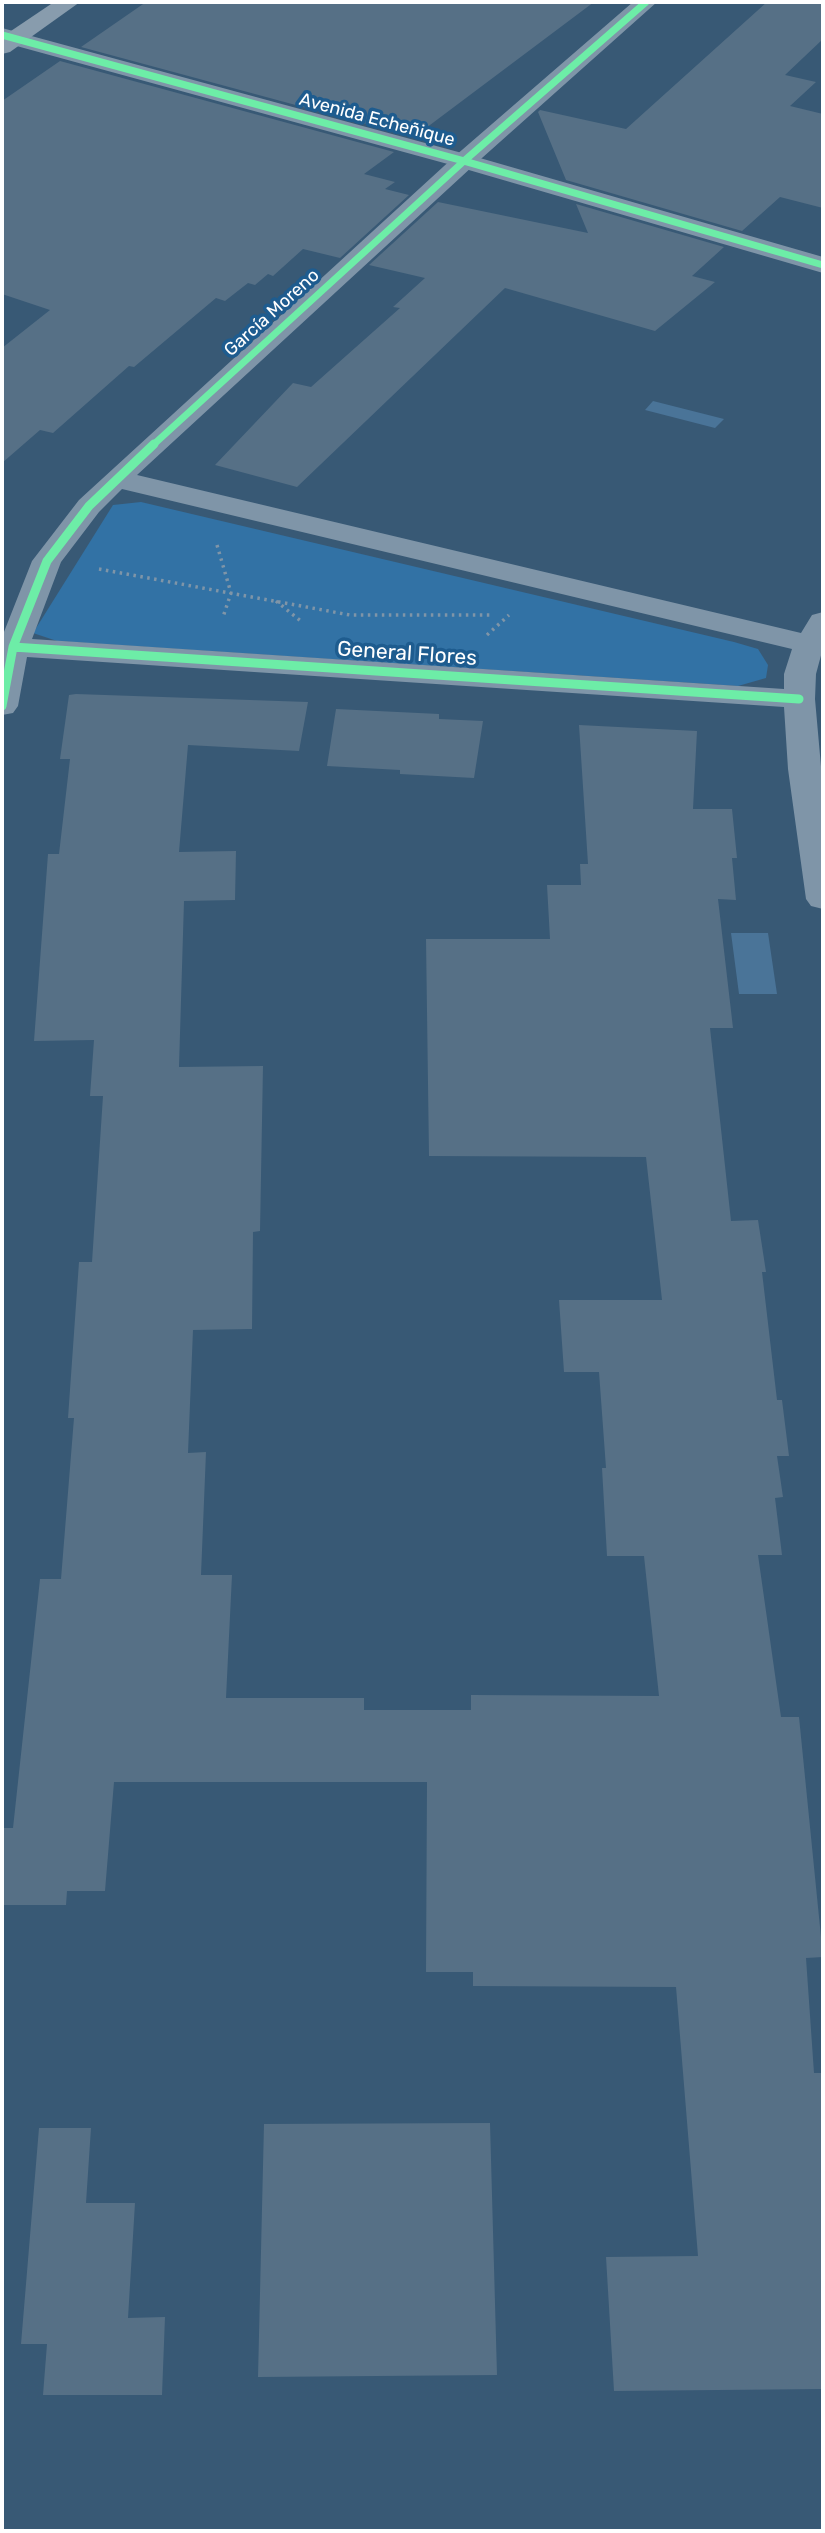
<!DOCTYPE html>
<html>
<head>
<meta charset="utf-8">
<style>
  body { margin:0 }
  #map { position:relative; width:825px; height:2533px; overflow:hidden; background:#385975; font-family:Rubik,sans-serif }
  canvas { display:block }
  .frame { position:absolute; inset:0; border:4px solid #fff; pointer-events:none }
</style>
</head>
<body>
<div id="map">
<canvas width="825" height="2533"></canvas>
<div class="frame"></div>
</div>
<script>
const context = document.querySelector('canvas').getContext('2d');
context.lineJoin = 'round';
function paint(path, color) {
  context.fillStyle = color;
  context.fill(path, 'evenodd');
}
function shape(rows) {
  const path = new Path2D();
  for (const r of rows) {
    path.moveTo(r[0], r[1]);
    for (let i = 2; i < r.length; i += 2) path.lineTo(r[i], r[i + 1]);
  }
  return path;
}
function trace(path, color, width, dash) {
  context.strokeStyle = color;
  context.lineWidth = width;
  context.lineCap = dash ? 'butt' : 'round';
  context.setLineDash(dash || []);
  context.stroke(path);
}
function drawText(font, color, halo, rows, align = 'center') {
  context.font = font + ' Rubik,sans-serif';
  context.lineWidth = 7;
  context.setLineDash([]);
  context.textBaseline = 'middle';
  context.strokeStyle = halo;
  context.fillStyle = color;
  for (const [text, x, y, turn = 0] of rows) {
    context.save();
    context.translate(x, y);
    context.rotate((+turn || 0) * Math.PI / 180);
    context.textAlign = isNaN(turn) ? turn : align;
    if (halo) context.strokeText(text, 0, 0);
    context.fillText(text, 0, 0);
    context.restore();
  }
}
paint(shape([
  [141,502,734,642,758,649,768,665,766,678,738,686,57,641,33,633,113,505]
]), '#3272a5');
paint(shape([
  [653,401,724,419,715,428,645,410],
  [731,933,768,933,777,994,739,994]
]), '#4a7498');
paint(shape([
  [146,2,594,2,414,137,81,47],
  [767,2,823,2,823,39,785,75,816,82,790,106,823,114,823,208,780,197,742,231,566,180,538,112,540,110,626,129],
  [60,61,394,152,364,174,395,182,385,189,409,195,340,258,303,249,273,276,268,274,255,285,248,283,225,301,216,298,134,367,129,366,53,433,40,430,2,463,2,348,50,310,2,294,2,101],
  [438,202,588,233,576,204,724,247,692,276,715,282,655,331,505,288,297,487,215,465,293,383,311,387,400,308,393,307,425,278,369,265],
  [76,694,308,702,299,751,188,745,179,852,236,851,235,900,184,901,179,1067,263,1066,260,1231,253,1232,252,1329,193,1330,188,1453,206,1452,201,1575,232,1575,226,1698,364,1698,364,1710,471,1710,471,1695,659,1696,644,1556,607,1556,602,1468,606,1468,599,1372,564,1372,559,1300,662,1300,646,1157,429,1156,426,939,550,939,547,885,581,885,580,864,588,864,579,725,697,731,693,809,732,809,737,858,732,858,736,900,718,899,733,1028,710,1028,731,1221,758,1220,766,1272,762,1272,777,1400,782,1400,789,1456,777,1456,783,1497,775,1498,782,1555,758,1555,781,1717,799,1717,823,1957,806,1958,814,2073,823,2073,823,2389,614,2391,606,2257,698,2256,676,1987,473,1986,473,1972,426,1972,427,1782,114,1782,105,1891,67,1891,66,1905,2,1905,2,1828,13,1828,40,1579,61,1579,74,1418,68,1418,79,1262,92,1262,103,1096,90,1096,94,1040,34,1041,48,854,59,854,70,759,60,759,69,695],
  [336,709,439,714,439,719,483,721,474,778,400,774,400,770,327,766],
  [490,2123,497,2375,258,2377,264,2124],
  [39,2128,91,2128,86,2203,135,2203,128,2318,165,2317,162,2395,43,2395,47,2344,21,2344]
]), '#567086');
trace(shape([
  [217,545,231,593,223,617],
  [99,569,350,615,493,615],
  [276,601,302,622],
  [487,635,509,615]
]), '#7f95a8', 3.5, [2.5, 4.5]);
paint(shape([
  [633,2,657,2,473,166,137,475,801,633,812,615,823,612,823,648,816,674,815,699,823,789,823,909,811,906,806,899,788,769,784,707,27,657,18,706,13,713,2,715,2,637,32,561,79,500,455,156,633,2],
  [122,489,792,649,784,674,784,689,32,639,61,562,99,512,122,489]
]), '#7f95a8');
paint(shape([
  [2,28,473,156,823,257,823,273,455,166,2,42,2,28]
]), '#7f95a8');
paint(shape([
  [54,2,80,2,10,52,2,54,2,37,54,2]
]), '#889cad');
trace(shape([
  [2,35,464,161,823,265],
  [152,446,464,161,646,2]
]), '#6deda7', 7);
trace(shape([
  [13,647,799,699],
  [2,706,13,647,47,561,89,506,154,444]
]), '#6deda7', 9);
drawText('18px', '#fff', '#1e5c8f', [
  ["Avenida Echeñique",377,120,15],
  ["García Moreno",272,313,-42]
]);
drawText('21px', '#fff', '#1e5c8f', [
  ["General Flores",407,654,4]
]);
</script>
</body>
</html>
